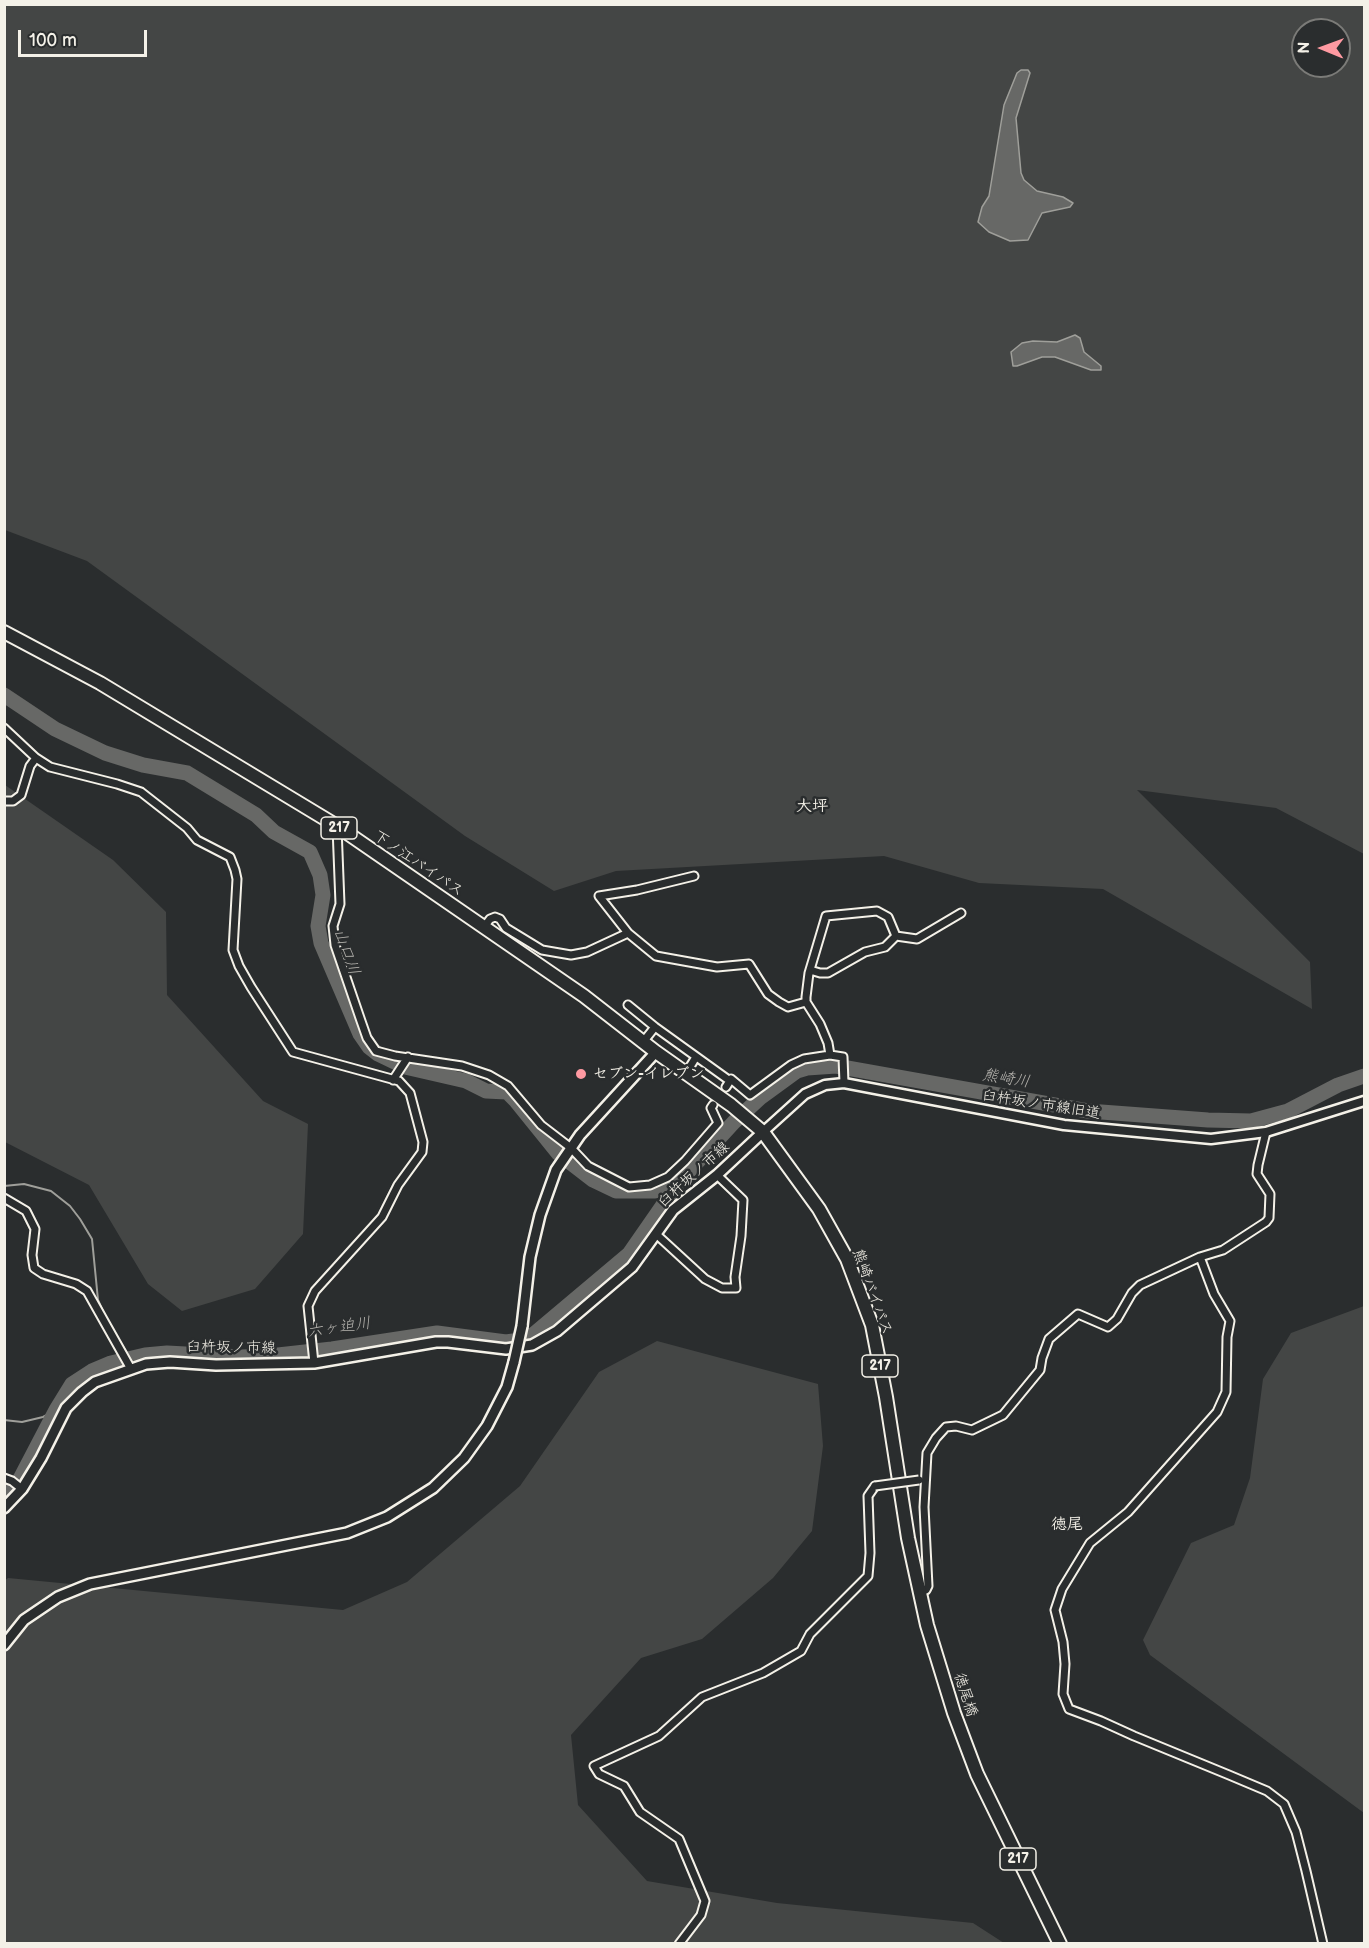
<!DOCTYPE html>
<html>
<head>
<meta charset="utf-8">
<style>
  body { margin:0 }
  #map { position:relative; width:1369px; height:1948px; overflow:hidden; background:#2a2d2e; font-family:"Balsamiq Sans",sans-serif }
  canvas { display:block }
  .frame { position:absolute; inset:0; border:6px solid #f4f1e8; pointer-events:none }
  .north { position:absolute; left:1291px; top:18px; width:60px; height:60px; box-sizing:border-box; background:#2a2d2e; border:2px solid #7b7b78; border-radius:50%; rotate:271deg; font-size:16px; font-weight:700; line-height:24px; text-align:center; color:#f4f1e8 }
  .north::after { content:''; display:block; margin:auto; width:21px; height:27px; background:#ff9aa2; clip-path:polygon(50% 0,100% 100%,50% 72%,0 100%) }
  .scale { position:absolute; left:18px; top:30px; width:129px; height:27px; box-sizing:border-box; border:3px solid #f4f1e8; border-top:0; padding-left:8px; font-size:18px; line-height:21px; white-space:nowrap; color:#f4f1e8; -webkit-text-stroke:4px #2a2d2e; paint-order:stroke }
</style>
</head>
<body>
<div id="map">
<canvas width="1369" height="1948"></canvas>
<div class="frame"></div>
<div class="north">N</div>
<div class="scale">100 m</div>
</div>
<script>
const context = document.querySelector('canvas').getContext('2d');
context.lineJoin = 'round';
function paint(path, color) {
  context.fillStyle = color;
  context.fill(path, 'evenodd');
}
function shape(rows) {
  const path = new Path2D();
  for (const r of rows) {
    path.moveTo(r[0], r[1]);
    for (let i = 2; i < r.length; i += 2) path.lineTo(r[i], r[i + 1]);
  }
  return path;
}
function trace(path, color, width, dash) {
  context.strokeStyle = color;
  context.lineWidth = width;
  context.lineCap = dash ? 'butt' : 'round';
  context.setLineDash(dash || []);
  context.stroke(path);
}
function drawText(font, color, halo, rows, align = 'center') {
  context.font = font + ' "Balsamiq Sans","Klee One",sans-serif';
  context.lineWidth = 5;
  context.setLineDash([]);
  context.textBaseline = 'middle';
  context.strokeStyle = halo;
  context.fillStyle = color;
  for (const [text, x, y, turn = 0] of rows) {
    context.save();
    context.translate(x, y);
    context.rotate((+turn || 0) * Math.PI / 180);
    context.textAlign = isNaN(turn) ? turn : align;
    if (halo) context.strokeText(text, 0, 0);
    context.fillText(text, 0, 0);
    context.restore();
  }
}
paint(shape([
  [4,5,1364,5,1364,854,1276,808,1137,790,1310,962,1312,1009,1103,889,979,883,884,856,616,871,554,891,465,836,87,561,5,530],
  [1303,30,1339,30,1339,66,1303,66],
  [5,785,113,860,166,912,167,995,263,1101,308,1124,303,1234,255,1289,182,1311,148,1284,89,1185,5,1142],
  [1364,1306,1364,1813,1150,1655,1143,1640,1191,1543,1234,1525,1250,1478,1263,1379,1291,1333],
  [657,1341,818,1384,823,1446,812,1531,773,1578,702,1639,641,1658,571,1735,578,1805,647,1881,777,1903,973,1923,1004,1943,5,1944,4,1581,8,1578,343,1610,407,1582,520,1486,599,1372]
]), '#444645');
const water = shape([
  [1021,70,1028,70,1030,73,1016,118,1021,173,1024,180,1037,191,1063,197,1073,203,1070,207,1042,213,1028,240,1010,241,989,232,978,222,982,207,989,196,1004,105,1017,73,1021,70],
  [1075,335,1080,338,1084,352,1101,366,1101,370,1091,370,1055,357,1042,357,1017,366,1013,366,1011,352,1022,343,1033,341,1057,342,1075,335]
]);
paint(water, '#676866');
trace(water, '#9f9f9a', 1.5);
trace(shape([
  [4,1186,24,1184,51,1191,70,1206,80,1219,92,1239,98,1300,107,1320],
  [113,1330,130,1358],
  [4,1420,22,1422,43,1417,56,1410]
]), '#9f9f9a', 2);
trace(shape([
  [4,695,55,729,105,753,143,765,187,773,256,815,274,832,310,852,320,875,323,895,318,926,321,943,360,1034,369,1047,378,1054,405,1067,466,1081,486,1091,507,1092,516,1101,558,1153,593,1180,616,1191,655,1191,674,1187,679,1182],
  [4,1495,8,1494,20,1479,56,1410,72,1384,92,1371,111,1363,145,1355,167,1353,241,1357,269,1356,332,1349,437,1333,506,1342,528,1339,629,1254,679,1182,734,1122,760,1098,797,1071,807,1068,836,1066,1088,1111,1208,1120,1251,1121,1288,1111,1338,1085,1364,1076]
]), '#676866', 15);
const minor = shape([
  [4,728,36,758,50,767,117,784,141,792,187,828,197,840,230,857,235,870,237,879,233,950,239,966,251,987,293,1052,399,1081,410,1093,423,1142,422,1152,398,1185,382,1217,315,1291,308,1306,314,1363],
  [4,801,13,801,21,795,30,766,36,758],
  [337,827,340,904,333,926,335,945,361,1021,367,1038,376,1051,395,1056,462,1066,489,1075,508,1086,541,1125,571,1148,588,1166,629,1187,650,1185,668,1177,685,1161,718,1123,711,1108,713,1105],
  [694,876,637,890,599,896,628,933,656,956,717,967,749,964,768,994,779,1002,788,1007,806,1002],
  [484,927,490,919,495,917,500,919,506,928,542,950,571,955,587,952,628,933],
  [896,936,917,939,961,913],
  [810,970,820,973,828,973,865,952,885,947,896,936],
  [628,1005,655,1027,730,1081],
  [643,1042,655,1027],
  [830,1055,828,1043,820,1024,806,1002,806,997,809,973,826,916,877,911,888,917,896,936],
  [686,1073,696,1057],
  [393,1080,408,1057],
  [726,1087,731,1079,750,1095,791,1065,804,1059,830,1055,843,1057,844,1083],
  [4,1198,26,1211,35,1229,32,1255,34,1268,43,1274,76,1284,87,1291,131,1369],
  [656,1234,705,1279,722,1288,736,1288,735,1277,741,1236,743,1200,717,1175],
  [1200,1257,1214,1294,1230,1321,1227,1337,1226,1392,1217,1412,1128,1512,1090,1543,1062,1589,1055,1610,1063,1642,1065,1664,1063,1694,1069,1709,1101,1721,1134,1736,1229,1775,1267,1791,1284,1804,1296,1832,1306,1871,1323,1944],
  [4,1478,12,1481,22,1489],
  [920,1592,926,1590,928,1586,924,1507,927,1453,936,1438,946,1427,956,1426,972,1430,1003,1415,1040,1370,1042,1358,1049,1339,1078,1314,1108,1327,1117,1319,1132,1293,1140,1285,1200,1257,1223,1250,1266,1222,1269,1218,1270,1194,1257,1174,1258,1165,1266,1132],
  [679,1944,701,1915,705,1901,679,1839,640,1812,624,1786,599,1774,594,1766,659,1736,702,1697,763,1673,801,1651,810,1634,868,1576,870,1553,868,1496,875,1486]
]);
const tertiary = shape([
  [763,1132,805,1094,825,1085,844,1083,1064,1125,1211,1139,1266,1132,1364,1101]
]);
const secondary = shape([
  [522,1326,530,1257,540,1215,556,1170,580,1135,656,1052],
  [4,1508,22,1489,41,1458,66,1408,82,1392,95,1382,146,1364,170,1362,216,1365,314,1363,436,1342,448,1342,506,1349,532,1345,557,1331,632,1267,673,1210,717,1175,763,1132],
  [4,1645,24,1620,58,1597,90,1584,347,1533,387,1517,433,1488,464,1458,487,1426,507,1387,514,1362]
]);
const trunk = shape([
  [4,632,100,683,337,826,584,996,656,1052,731,1105,763,1132,819,1209,847,1259,872,1325,886,1397,908,1538,927,1625,954,1713,977,1774,1060,1944]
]);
trace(minor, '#f4f1e8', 11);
trace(tertiary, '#f4f1e8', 13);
trace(secondary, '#f4f1e8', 14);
trace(trunk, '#f4f1e8', 16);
trace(minor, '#2a2d2e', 7);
trace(tertiary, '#2a2d2e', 8);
trace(secondary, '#2a2d2e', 9);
trace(trunk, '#2a2d2e', 12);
const minorBridge = shape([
  [875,1486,919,1480]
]);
const secondaryBridge = shape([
  [514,1362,522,1326]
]);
trace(minorBridge, '#f4f1e8', 11, []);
trace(secondaryBridge, '#f4f1e8', 14, []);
trace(minorBridge, '#2a2d2e', 7);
trace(secondaryBridge, '#2a2d2e', 9);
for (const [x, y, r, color] of [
  [581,1074,6,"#ff9aa2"]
]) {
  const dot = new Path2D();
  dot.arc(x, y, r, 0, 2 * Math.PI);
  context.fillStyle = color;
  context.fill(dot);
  trace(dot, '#2a2d2e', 2);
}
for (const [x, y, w] of [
  [339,828,36],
  [880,1366,36],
  [1018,1859,36]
]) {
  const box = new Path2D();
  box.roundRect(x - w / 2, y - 11, w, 22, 4.5);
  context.fillStyle = '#2a2d2e';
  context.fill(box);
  trace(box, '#f4f1e8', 1.5);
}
drawText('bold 14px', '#f4f1e8', null, [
  ["217",339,828],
  ["217",880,1366],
  ["217",1018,1859]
]);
drawText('15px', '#f4f1e8', '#2a2d2e', [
  ["下ノ江バイパス",418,864,34],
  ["臼杵坂ノ市線旧道",1041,1105,9],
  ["臼杵坂ノ市線",694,1175,-42],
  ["熊崎バイパス",872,1292,70],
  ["臼杵坂ノ市線",231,1348,1],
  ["徳尾橋",965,1695,72]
]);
drawText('bold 15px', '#f4f1e8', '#2a2d2e', [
  ["セブン-イレブン",593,1074]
], 'left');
drawText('bold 16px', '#f4f1e8', '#2a2d2e', [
  ["大坪",812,807],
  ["徳尾",1067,1525]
]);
drawText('italic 16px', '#b5b3ae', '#2a2d2e', [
  ["山口川",346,952,70],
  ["熊崎川",1006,1079,9],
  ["六ヶ迫川",339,1328,-8]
]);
</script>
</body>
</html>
